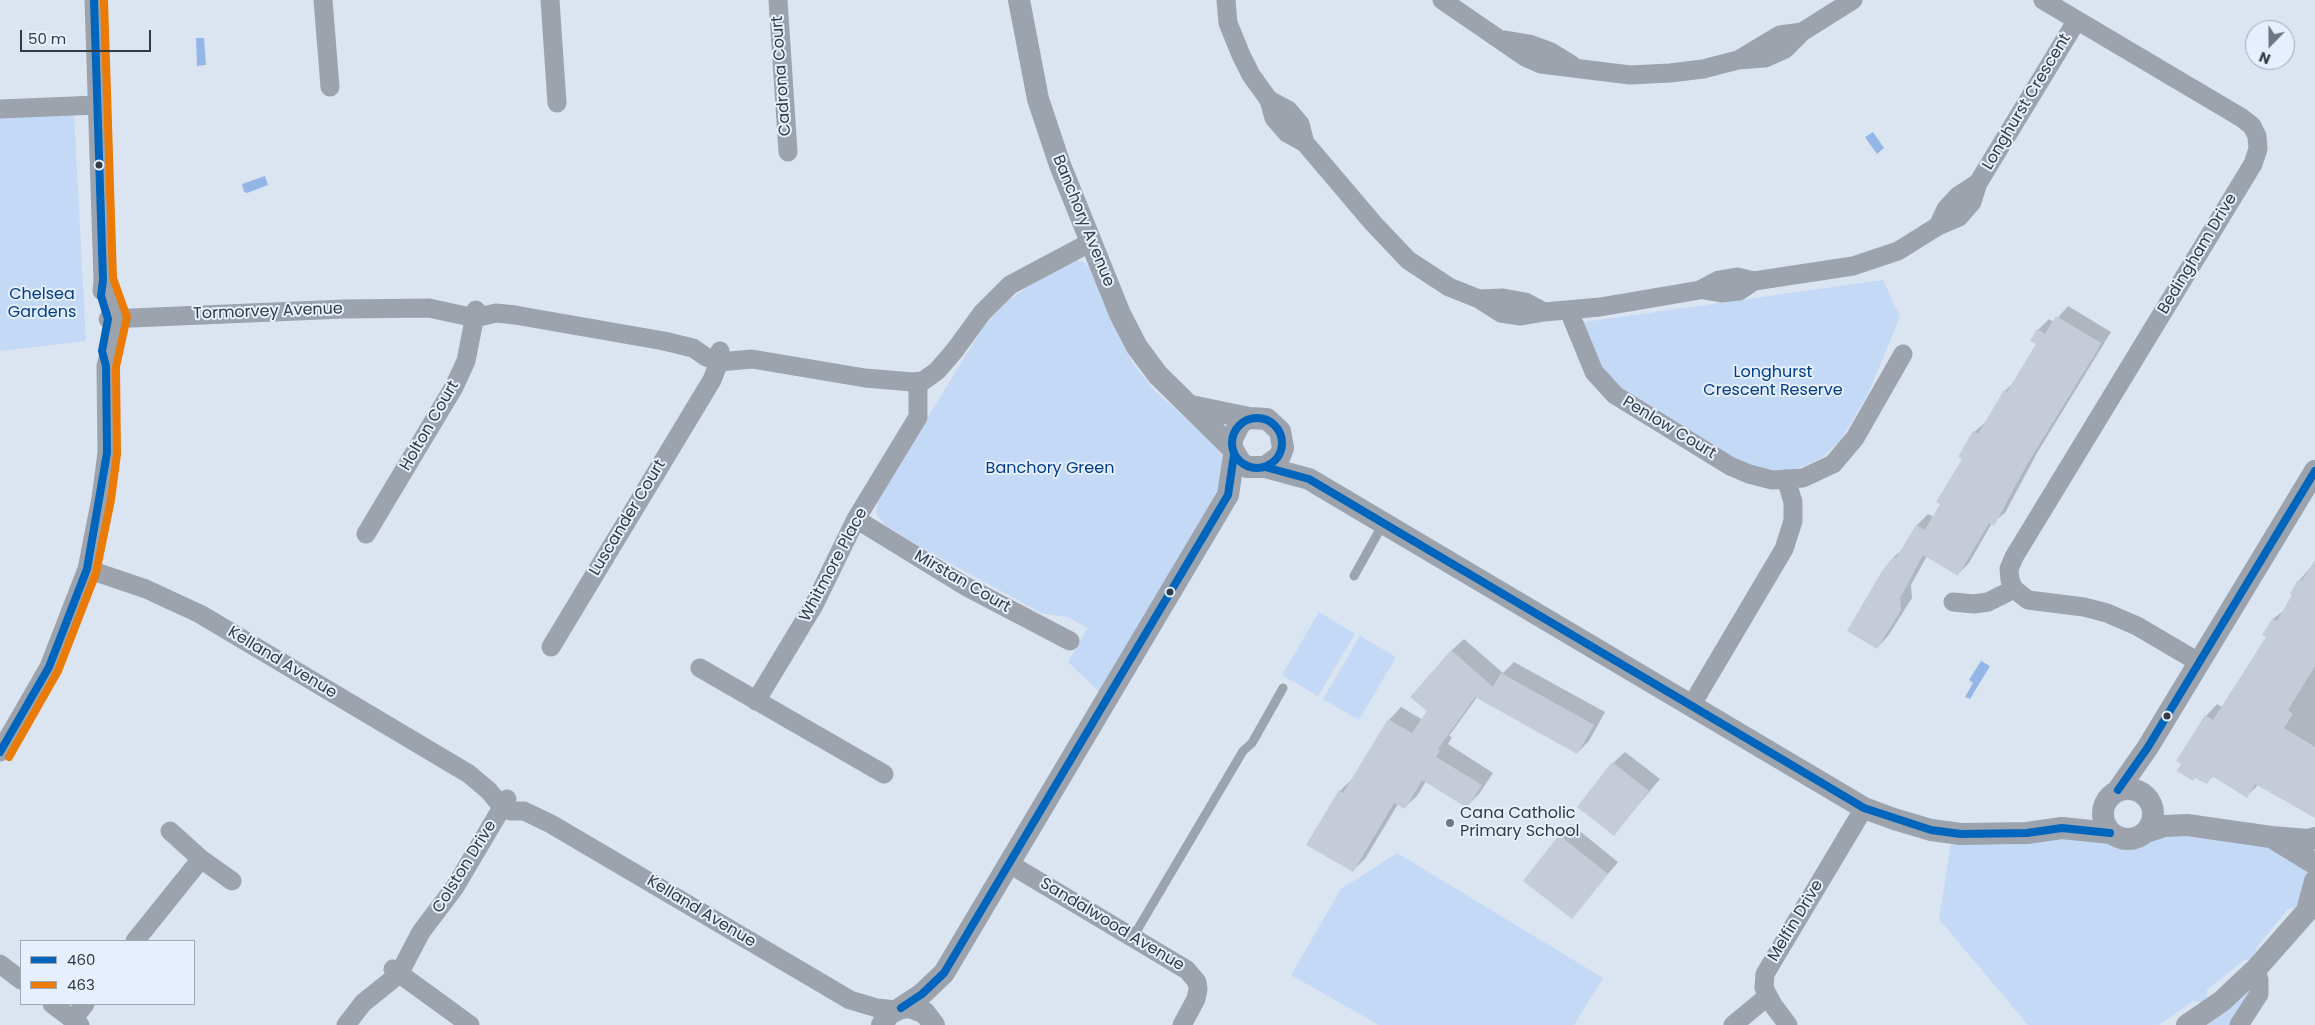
<!DOCTYPE html>
<html>
<head>
<meta charset="utf-8">
<style>
  body { margin:0 }
  #map { position:relative; width:2315px; height:1025px; overflow:hidden; background:#dbe4f1; font-family:Poppins,sans-serif }
  canvas { display:block }
  .legend { position:absolute; left:20px; top:940px; width:175px; height:65px; box-sizing:border-box; background:#e5effe; border:1px solid #9ea7b4; margin:0; padding:6px 9px; list-style:none; font-size:15px; color:#343a44 }
  .legend li { display:flex; align-items:center; gap:10px; height:25px }
  .legend b { width:25px; border:1px solid #9ea7b4 }
  .north { position:absolute; left:2245px; top:20px; width:50px; height:50px; box-sizing:border-box; background:#e5effe; border:1px solid #9ea7b4; border-radius:50%; rotate:202deg; font-size:14px; font-weight:700; line-height:20px; text-align:center; color:#343a44 }
  .north::after { content:''; display:block; margin:auto; width:18px; height:22px; background:#6e7681; clip-path:polygon(50% 0,100% 100%,50% 72%,0 100%) }
  .scale { position:absolute; left:20px; top:30px; width:131px; height:22px; box-sizing:border-box; border:2px solid #343a44; border-top:0; padding-left:6px; font-size:15px; line-height:18px; white-space:nowrap; color:#343a44; -webkit-text-stroke:4px #e5effe; paint-order:stroke }
</style>
</head>
<body>
<div id="map">
<canvas width="2315" height="1025"></canvas>
<ul class="legend">
<li><b style="height:6px;background:#0065bd"></b>460</li>
<li><b style="height:6px;background:#eb7b07"></b>463</li>
</ul>
<div class="north">N</div>
<div class="scale">50 m</div>
</div>
<script>
const context = document.querySelector('canvas').getContext('2d');
context.lineJoin = 'round';
function paint(path, color) {
  context.fillStyle = color;
  context.fill(path, 'evenodd');
}
function shape(rows) {
  const path = new Path2D();
  for (const r of rows) {
    if (r.length === 3) {
      path.moveTo(r[0] + r[2], r[1]);
      path.arc(r[0], r[1], r[2], 0, 2 * Math.PI);
      continue;
    }
    path.moveTo(r[0], r[1]);
    for (let i = 2; i < r.length; i += 2) path.lineTo(r[i], r[i + 1]);
  }
  return path;
}
function trace(path, color, width, dash) {
  context.strokeStyle = color;
  context.lineWidth = width;
  context.lineCap = dash ? 'butt' : 'round';
  context.setLineDash(dash || []);
  context.stroke(path);
}
function drawText(font, color, halo, rows, align = 'center') {
  context.font = font + ' Poppins,sans-serif';
  context.lineWidth = 4;
  context.setLineDash([]);
  context.textBaseline = 'middle';
  context.strokeStyle = halo;
  context.fillStyle = color;
  for (const [text, x, y, turn = 0] of rows) {
    context.save();
    context.translate(x, y);
    context.rotate((+turn || 0) * Math.PI / 180);
    context.textAlign = isNaN(turn) ? turn : align;
    if (halo) context.strokeText(text, 0, 0);
    context.fillText(text, 0, 0);
    context.restore();
  }
}
paint(shape([
  [74,114,86,341,0,351,0,117],
  [1074,259,1084,263,1094,271,1132,362,1155,391,1222,450,1221,492,1100,693,1068,662,1088,628,1067,617,1041,613,910,541,884,524,876,513,879,496,982,329,1004,304,1052,269],
  [1883,280,1900,317,1868,394,1842,438,1822,458,1794,470,1767,473,1737,460,1617,388,1600,364,1584,322],
  [1319,612,1355,634,1318,696,1282,675],
  [1360,636,1396,657,1359,720,1323,699],
  [2075,835,2128,844,2137,842,2149,836,2180,836,2287,849,2307,872,2305,892,2295,908,2288,909,2257,947,2252,959,2244,960,2207,990,2207,998,2202,1002,2193,1001,2159,1025,2028,1025,1939,919,1951,844,2007,845],
  [1397,853,1603,978,1574,1025,1379,1025,1291,975,1341,889],
  [2255,985,2232,1025,2200,1025]
]), '#c4d9f6');
paint(shape([
  [196,38,204,38,206,65,197,66],
  [1873,132,1884,148,1877,154,1865,137],
  [265,176,268,185,247,193,244,192,242,184],
  [1981,661,1990,666,1970,699,1965,697,1973,683,1969,680]
]), '#94b6e7');
paint(shape([
  [2068,306,2111,332,2037,453,2005,513,1992,523,1969,563,1958,574,1927,556,1911,585,1912,598,1888,636,1877,648,1894,557,1903,549,1917,525,1928,514,1934,517,1964,458,1960,456,1974,432,1987,421,2005,391,2017,379,2037,344,2038,330,2049,319,2054,322],
  [2315,562,2315,815,2258,785,2247,796,2213,776,2206,783,2206,716,2217,704,2222,707,2267,637,2264,635,2273,619,2286,609,2298,582],
  [1464,639,1503,673,1514,662,1605,712,1589,741,1577,753,1477,697,1449,736,1452,737,1448,744,1493,773,1479,794,1467,806,1426,781,1417,796,1404,808,1398,804,1365,859,1352,871,1340,791,1352,779,1389,720,1401,707,1423,720,1429,711,1451,651],
  [1625,752,1660,779,1614,834,1613,763],
  [1571,824,1618,862,1572,918,1560,836]
]), '#0003');
paint(shape([
  [2056,316,2101,343,2097,351,2026,466,1994,526,1989,523,1958,576,1923,555,1900,598,1901,610,1877,649,1847,631,1882,571,1893,557,1896,558,1916,525,1925,530,1940,504,1936,502,1962,459,1958,457,1973,431,1978,434,2004,390,2007,392,2036,344,2030,341,2037,329,2045,334],
  [2315,560,2315,666,2288,710,2293,714,2284,728,2315,747,2315,818,2255,784,2247,798,2212,776,2207,784,2195,778,2193,781,2177,771,2181,764,2176,761,2205,715,2213,720,2266,637,2262,635,2272,619,2277,621,2292,595,2290,594,2297,581,2299,580,2302,581],
  [1451,650,1493,687,1501,673,1594,725,1577,754,1475,697,1438,749,1440,750,1436,757,1482,785,1467,808,1422,780,1405,809,1394,803,1353,872,1306,845,1339,790,1343,793,1388,719,1412,733,1427,711,1410,697],
  [1612,762,1649,791,1614,836,1577,807],
  [1559,835,1608,874,1572,919,1523,881]
]), '#c6ccd7');
trace(shape([
  [1354,576,1383,524],
  [1133,937,1243,751,1252,743,1283,688]
]), '#9ca3ad', 9);
trace(shape([
  [94,0,103,280,102,291],
  [323,0,330,87],
  [550,0,557,103],
  [778,0,788,152],
  [1226,0,1228,23,1241,55,1251,75,1269,100,1274,118,1287,133,1305,143,1373,223,1408,260,1449,287,1479,299,1501,313,1521,316,1544,312,1600,307,1700,290,1719,280,1737,277,1754,281],
  [1442,0,1525,57,1541,64,1630,75,1670,73,1703,69,1738,60,1765,58,1785,49,1802,32,1853,0],
  [2043,0,2242,118,2252,126,2257,136,2258,149,2253,164,2014,557,2009,569,2010,580,2014,589,2028,600,2084,607,2107,613,2137,626,2200,663],
  [1505,40,1529,44,1551,52,1572,65],
  [1740,59,1780,35,1802,32],
  [1269,100,1288,110,1300,124,1305,143],
  [0,109,97,105],
  [1938,226,1946,209,1958,196,1978,183],
  [1704,290,1721,293,1739,291,1754,281,1853,266,1898,251,1938,226,1959,217,1972,202,1978,183,2077,20],
  [1479,299,1503,298,1525,302,1544,312],
  [1569,311,1594,372,1615,395,1730,466,1749,474,1772,480,1803,478,1833,464,1855,438,1903,354],
  [108,319,344,309,429,308,475,318,496,313,515,315,664,341,693,348,706,357,719,362,752,359,865,378,913,382,923,381,937,371,955,350,982,313,1010,285,1091,242],
  [856,519,965,586,1070,641],
  [366,534,454,387,466,361,476,310],
  [87,569,146,589,200,614,469,774,489,791,502,807,511,811,524,811,551,824,850,1000,877,1008,896,1010],
  [1953,602,1974,604,1988,602,2014,589],
  [551,647,712,380,719,362,720,351],
  [700,668,884,774],
  [756,701,814,605,856,519,918,417,918,390,913,382],
  [1691,706,1784,549,1793,521,1793,502,1786,479],
  [0,752,49,667,87,569,101,498,107,453,106,366,117,325,115,310,103,280],
  [170,831,201,859,232,881],
  [1008,863,1187,970,1197,982,1198,989,1196,999,1182,1025],
  [135,941,201,859],
  [0,964,21,980],
  [393,969,470,1025],
  [52,1004,80,1025],
  [73,1019,85,1004],
  [346,1025,363,1003,399,974,421,932,455,887,507,799],
  [1733,1025,1768,996],
  [1788,1025,1773,1005,1764,988,1765,974,1864,808],
  [2239,1025,2259,994,2259,980,2256,969]
]), '#9ca3ad', 19);
trace(shape([
  [1019,0,1038,99,1060,165,1120,314,1137,347,1158,375,1232,448],
  [1191,406,1249,418],
  [1265,467,1280,456,1283,448,1280,431,1267,419,1249,418,1240,423,1232,439,1232,448,1240,462,1247,467,1265,467,1309,479,1864,808,1894,819,1931,830,1961,834,2027,833,2062,828,2110,833],
  [2128,814,25],
  [2118,790,2148,747,2315,471],
  [2146,832,2164,826,2187,825,2271,837,2308,840,2315,838],
  [2276,840,2315,864],
  [2308,907,2315,881],
  [901,1008,922,994,944,973,1228,495,1234,455],
  [882,1025,889,1014,901,1008,910,1007,925,1013,934,1025],
  [2187,1025,2222,1001,2256,969,2315,902]
]), '#9ca3ad', 22);
trace(shape([
  [1257,443,25],
  [1265,467,1309,479,1864,808,1931,830,1961,834,2027,833,2062,828,2110,833],
  [0,752,49,667,87,569,107,453,106,366,102,351,108,319,101,296,103,280,94,0],
  [2118,790,2148,747,2315,471],
  [901,1008,922,994,944,973,1228,495,1234,455]
]), '#0065bd', 8);
trace(shape([
  [9,757,58,671,96,573,111,500,117,454,116,367,127,317,113,278,104,0]
]), '#eb7b07', 8);
for (const [x, y, r, color] of [
  [99,165,4.5,"#343a44"],
  [1170,592,4.5,"#343a44"],
  [2167,716,4.5,"#343a44"],
  [1450,823,5,"#6e7681"]
]) {
  const dot = new Path2D();
  dot.arc(x, y, r, 0, 2 * Math.PI);
  context.fillStyle = color;
  context.fill(dot);
  trace(dot, '#e5effe', 2);
}
drawText('16px', '#343a44', '#e5effe', [
  ["Cadrona Court",782,76,-94],
  ["Longhurst Crescent",2027,102,-59],
  ["Banchory Avenue",1083,221,68],
  ["Bedingham Drive",2198,254,-59],
  ["Tormorvey Avenue",268,312,-2],
  ["Holton Court",430,426,-60],
  ["Penlow Court",1669,428,31],
  ["Luscander Court",628,518,-59],
  ["Whitmore Place",834,565,-62],
  ["Mirstan Court",962,582,30],
  ["Kelland Avenue",282,663,31],
  ["Colston Drive",465,867,-58],
  ["Kelland Avenue",701,912,31],
  ["Melfin Drive",1796,921,-59],
  ["Sandalwood Avenue",1112,925,31]
]);
drawText('16px', '#003d87', '#e5effe', [
  ["Chelsea",42,295],
  ["Gardens",42,313],
  ["Longhurst",1773,373],
  ["Crescent Reserve",1773,391],
  ["Banchory Green",1050,469]
]);
drawText('16px', '#343a44', '#e5effe', [
  ["Cana Catholic",1460,814],
  ["Primary School",1460,832]
], 'left');
</script>
</body>
</html>
